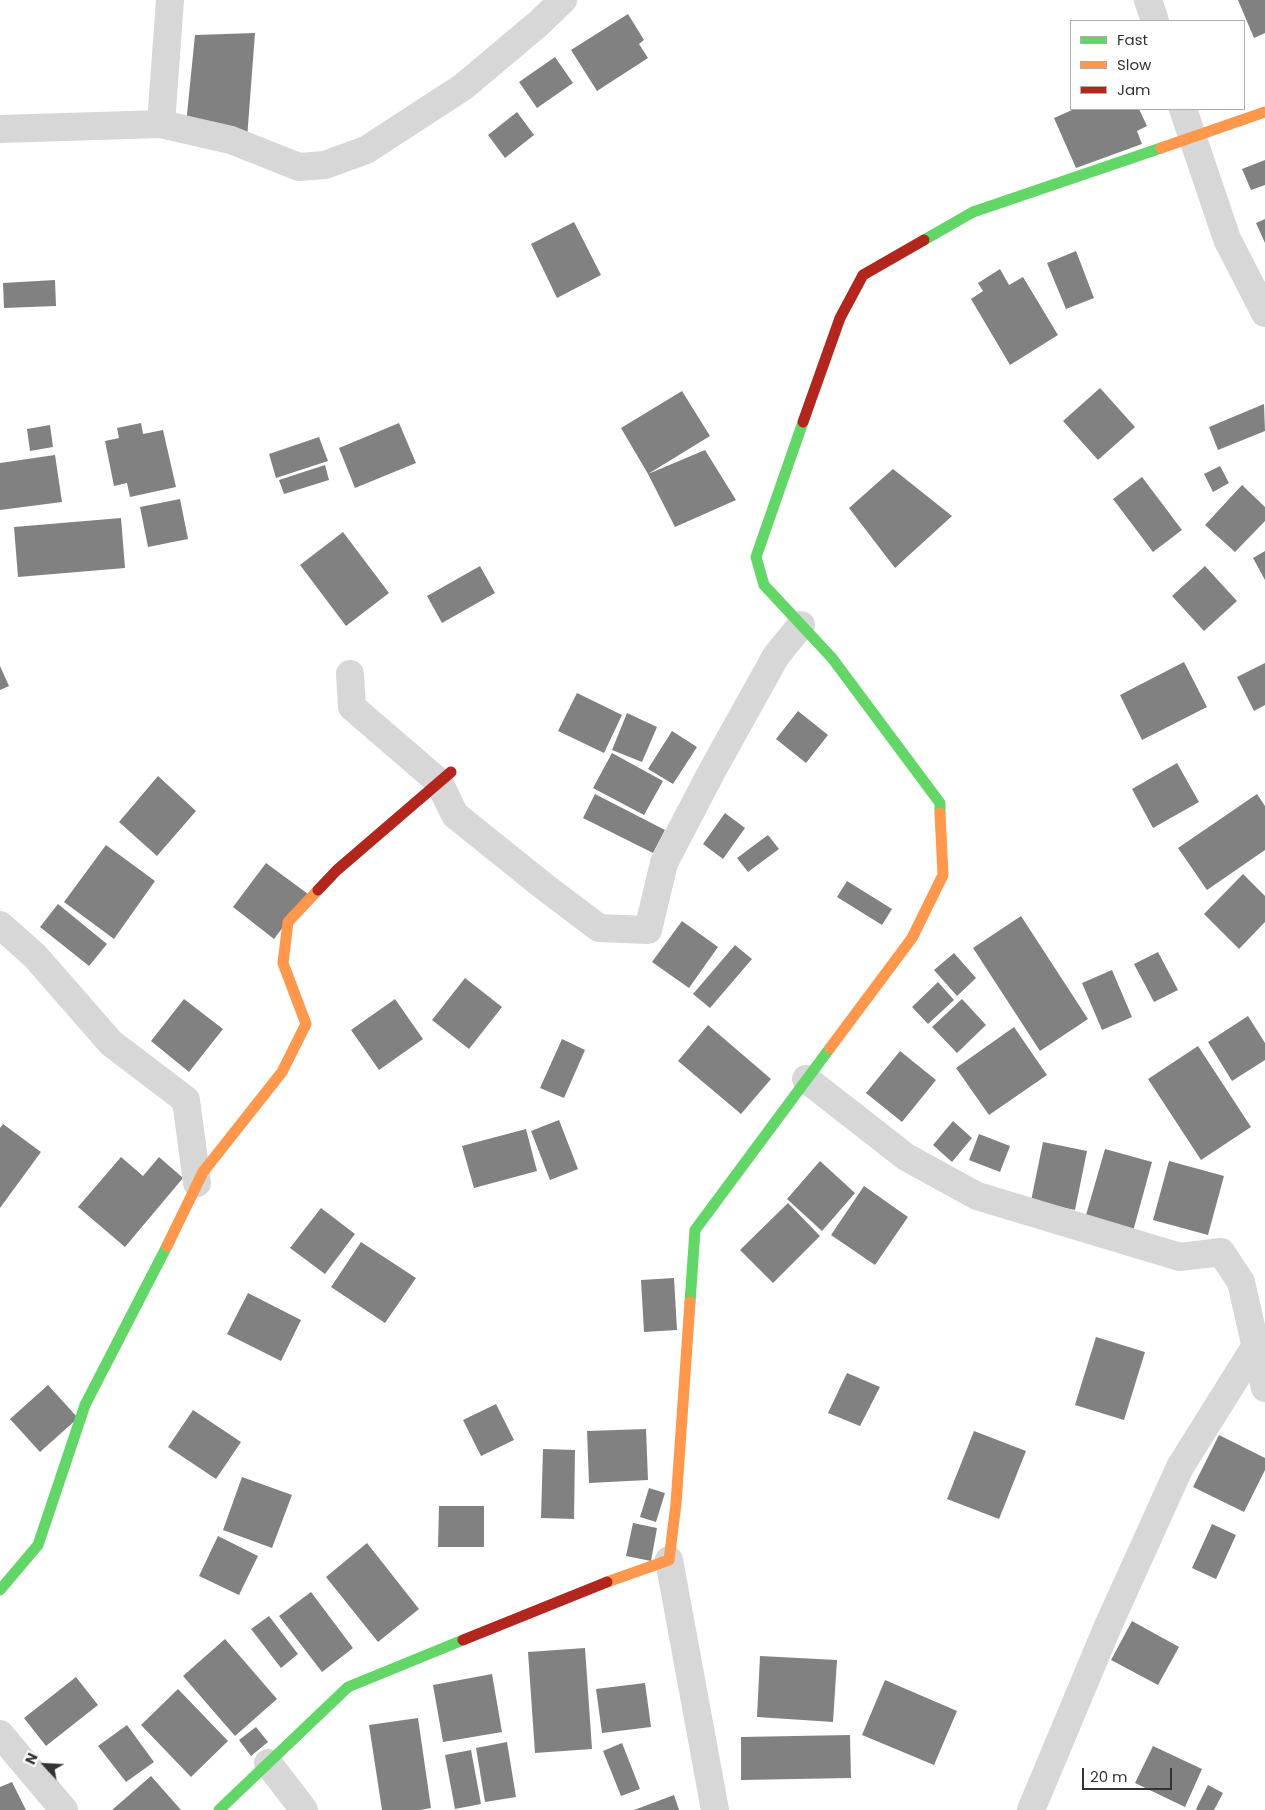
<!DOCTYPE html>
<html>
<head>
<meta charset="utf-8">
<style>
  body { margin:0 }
  #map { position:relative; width:1265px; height:1810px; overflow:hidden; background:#fff; font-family:Poppins,sans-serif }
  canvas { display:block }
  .legend { position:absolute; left:1070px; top:20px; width:175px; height:90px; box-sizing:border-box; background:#fff; border:1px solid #adadad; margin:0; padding:6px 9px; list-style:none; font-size:15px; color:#333 }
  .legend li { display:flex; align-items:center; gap:10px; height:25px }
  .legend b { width:25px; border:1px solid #adadad }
  .north { position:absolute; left:20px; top:1740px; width:50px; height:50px; -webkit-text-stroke:4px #fff; paint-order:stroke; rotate:295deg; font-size:14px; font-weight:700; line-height:20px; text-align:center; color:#333 }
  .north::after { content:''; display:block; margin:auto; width:18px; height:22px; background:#333; clip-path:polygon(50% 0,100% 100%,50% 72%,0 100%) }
  .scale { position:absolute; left:1082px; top:1768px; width:90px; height:22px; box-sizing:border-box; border:2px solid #333; border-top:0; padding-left:6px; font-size:15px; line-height:18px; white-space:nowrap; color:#333; -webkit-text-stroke:4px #fff; paint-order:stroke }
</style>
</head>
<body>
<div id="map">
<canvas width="1265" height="1810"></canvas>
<ul class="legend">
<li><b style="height:6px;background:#63d668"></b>Fast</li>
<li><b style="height:6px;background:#ff974d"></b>Slow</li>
<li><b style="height:6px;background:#b3261e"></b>Jam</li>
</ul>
<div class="north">N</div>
<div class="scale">20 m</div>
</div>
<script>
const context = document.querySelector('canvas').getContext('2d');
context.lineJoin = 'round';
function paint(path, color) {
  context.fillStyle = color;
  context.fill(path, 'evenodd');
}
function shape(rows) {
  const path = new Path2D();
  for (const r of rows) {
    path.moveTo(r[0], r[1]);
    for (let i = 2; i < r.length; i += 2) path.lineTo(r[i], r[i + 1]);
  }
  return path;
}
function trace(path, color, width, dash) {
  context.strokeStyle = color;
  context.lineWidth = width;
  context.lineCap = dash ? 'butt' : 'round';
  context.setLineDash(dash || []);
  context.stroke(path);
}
paint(shape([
  [1238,0,1265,0,1265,33,1254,38],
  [628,14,644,40,639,44,648,58,597,91,571,50],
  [255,33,247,139,186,124,195,35],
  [555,57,573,83,537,108,519,82],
  [1071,109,1139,109,1147,126,1137,131,1142,144,1076,168,1054,118,1072,110],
  [517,112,534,135,505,158,488,135],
  [1265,160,1265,185,1251,190,1242,169],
  [1265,219,1265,243,1256,223],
  [574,222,601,275,557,298,531,244],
  [1076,251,1094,298,1066,309,1047,263],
  [1000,269,1009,285,1023,277,1058,335,1010,365,971,299,983,291,978,283],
  [55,280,56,306,4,308,3,283],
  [1100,388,1135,427,1098,460,1063,421],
  [682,391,710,436,648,474,621,428],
  [1264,404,1265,431,1218,450,1209,427],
  [141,423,143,434,163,430,176,487,130,497,127,483,114,486,105,441,119,438,117,428],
  [399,423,416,463,355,488,339,448],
  [50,425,53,447,30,451,27,429],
  [319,437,328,461,276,478,269,454],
  [705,450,736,500,675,527,648,474],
  [55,455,62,502,0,510,0,463],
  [325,465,329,480,284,494,279,480],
  [1220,466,1229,483,1213,492,1204,474],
  [893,469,952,516,895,568,849,508],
  [1142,477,1182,530,1153,552,1113,499],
  [1242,485,1265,507,1265,521,1235,552,1205,525],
  [180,499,188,539,148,547,140,507],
  [121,518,125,568,18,577,14,527],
  [343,532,389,593,346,626,300,565],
  [1265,551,1265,580,1253,558],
  [480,566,495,593,442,623,427,596],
  [1205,566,1237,601,1204,631,1172,596],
  [1184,662,1207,707,1142,740,1120,695],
  [1265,663,1265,705,1254,711,1237,677],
  [0,666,9,686,0,690],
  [577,693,622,715,604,753,558,731],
  [798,711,828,735,806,763,776,739],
  [627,713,657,727,642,762,612,750],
  [672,731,697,747,673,784,648,769],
  [612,753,663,781,644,815,593,788],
  [1177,763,1199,802,1153,828,1132,789],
  [158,776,196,811,157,856,119,822],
  [595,794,665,830,653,853,583,818],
  [1257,794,1265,806,1265,850,1207,890,1178,848],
  [725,813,745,828,723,859,703,844],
  [768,835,779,849,748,872,737,858],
  [106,845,155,881,114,939,64,902],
  [266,863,308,894,274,939,233,907],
  [1243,874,1265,896,1265,922,1239,949,1204,914],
  [847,881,892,909,882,925,837,897],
  [58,904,107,944,89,966,40,927],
  [1021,916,1088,1019,1040,1051,973,948],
  [682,921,718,947,689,988,652,962],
  [735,945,752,959,710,1008,693,994],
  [1158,952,1178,990,1154,1002,1134,964],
  [954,953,976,978,957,996,934,970],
  [1112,970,1132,1017,1102,1030,1082,983],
  [465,978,502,1007,469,1049,432,1020],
  [938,982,954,1000,928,1024,912,1007],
  [184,999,223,1029,189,1072,151,1041],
  [395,999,423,1039,379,1070,351,1030],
  [962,999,986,1025,957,1053,932,1027],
  [1248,1016,1265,1043,1265,1060,1232,1081,1208,1042],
  [708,1025,771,1079,741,1114,678,1061],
  [1014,1027,1047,1075,989,1115,956,1068],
  [562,1039,585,1050,564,1098,540,1088],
  [1198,1046,1251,1127,1201,1160,1148,1079],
  [900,1051,936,1080,902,1122,866,1093],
  [559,1120,578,1169,550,1180,531,1131],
  [953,1121,972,1138,952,1162,933,1145],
  [3,1124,41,1152,0,1208,0,1128],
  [526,1129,537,1171,474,1188,462,1146],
  [979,1134,1010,1146,1000,1172,969,1160],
  [1043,1142,1087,1151,1075,1210,1031,1201],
  [1105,1149,1152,1162,1132,1235,1084,1222],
  [121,1157,143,1176,159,1157,183,1178,125,1247,78,1207],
  [820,1161,855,1193,822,1231,787,1199],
  [1169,1161,1224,1176,1208,1235,1153,1220],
  [864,1186,908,1217,875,1265,831,1235],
  [788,1203,820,1236,773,1283,740,1250],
  [321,1208,355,1234,325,1274,290,1248],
  [361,1242,416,1278,385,1323,331,1287],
  [674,1278,677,1330,644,1332,641,1280],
  [248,1293,301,1320,281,1361,227,1334],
  [1096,1337,1145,1352,1124,1420,1075,1405],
  [847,1373,880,1387,860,1426,828,1413],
  [48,1385,78,1418,40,1452,10,1419],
  [496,1404,514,1440,481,1456,463,1420],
  [193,1410,241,1442,216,1479,168,1447],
  [646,1429,648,1480,589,1483,587,1431],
  [974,1431,1026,1451,999,1519,947,1499],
  [1219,1435,1265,1458,1265,1470,1244,1512,1193,1487],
  [543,1449,575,1450,574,1519,541,1518],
  [242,1477,292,1495,272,1548,223,1530],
  [649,1488,665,1493,656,1522,640,1517],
  [439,1506,484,1506,484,1547,438,1547],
  [633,1523,657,1528,651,1561,626,1556],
  [1212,1524,1236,1535,1216,1579,1192,1568],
  [218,1536,258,1556,239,1595,199,1576],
  [367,1543,419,1609,378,1642,326,1577],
  [311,1592,353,1648,322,1672,279,1616],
  [269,1616,298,1654,281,1668,251,1629],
  [1132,1621,1179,1647,1158,1685,1111,1660],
  [225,1639,277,1699,235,1736,183,1676],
  [585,1648,592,1749,535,1753,528,1652],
  [760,1656,837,1660,833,1722,757,1717],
  [492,1674,502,1732,443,1742,433,1685],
  [76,1677,98,1705,46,1746,24,1718],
  [885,1680,957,1711,934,1765,862,1735],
  [645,1683,651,1727,602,1733,596,1689],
  [178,1689,228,1741,191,1777,141,1725],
  [418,1718,431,1808,420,1810,382,1810,369,1725],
  [127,1725,154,1762,126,1782,98,1746],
  [256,1727,268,1742,251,1756,239,1740],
  [850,1735,851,1778,741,1780,741,1737],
  [507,1742,516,1797,485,1802,476,1748],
  [622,1743,640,1789,621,1796,603,1751],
  [1153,1746,1202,1769,1185,1807,1135,1783],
  [471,1750,481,1804,455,1809,445,1755],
  [151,1776,181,1810,112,1810],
  [12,1782,26,1810,0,1810,0,1787],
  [1208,1785,1223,1793,1214,1810,1197,1810,1196,1809],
  [674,1795,679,1810,634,1810]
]), '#818181');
trace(shape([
  [1148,0,1155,21],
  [1183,109,1227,239,1265,313],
  [161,124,170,0],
  [0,129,161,124,231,140,299,167,325,165,366,150,463,87,539,23,563,0],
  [350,674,352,707,439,782,455,815,546,888,599,928,648,930,664,863,712,771,776,656,801,625],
  [0,925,35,956,111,1043,186,1100,197,1183],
  [806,1079,906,1157,977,1196,1180,1257,1221,1252,1241,1282,1265,1388],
  [669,1560,715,1810],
  [0,1734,64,1810],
  [268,1763,304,1810],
  [1031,1810,1108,1626,1180,1467,1255,1347]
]), '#d7d7d7', 28);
trace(shape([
  [924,240,973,212,1161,148],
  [803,422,756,557,764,585,832,658,940,803,940,813],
  [690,1302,695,1230,830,1048],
  [0,1590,38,1545,85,1405,167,1246],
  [219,1810,348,1687,463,1640]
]), '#63d668', 11);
trace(shape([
  [1161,148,1265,112],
  [830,1048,912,938,943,875,940,813],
  [167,1246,203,1172,282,1072,306,1024,283,963,288,922,318,890],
  [607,1582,669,1560,676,1504,690,1302]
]), '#ff974d', 11);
trace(shape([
  [803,422,840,318,863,275,924,240],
  [318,890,337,870,451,772],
  [463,1640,607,1582]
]), '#b3261e', 11);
</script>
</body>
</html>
